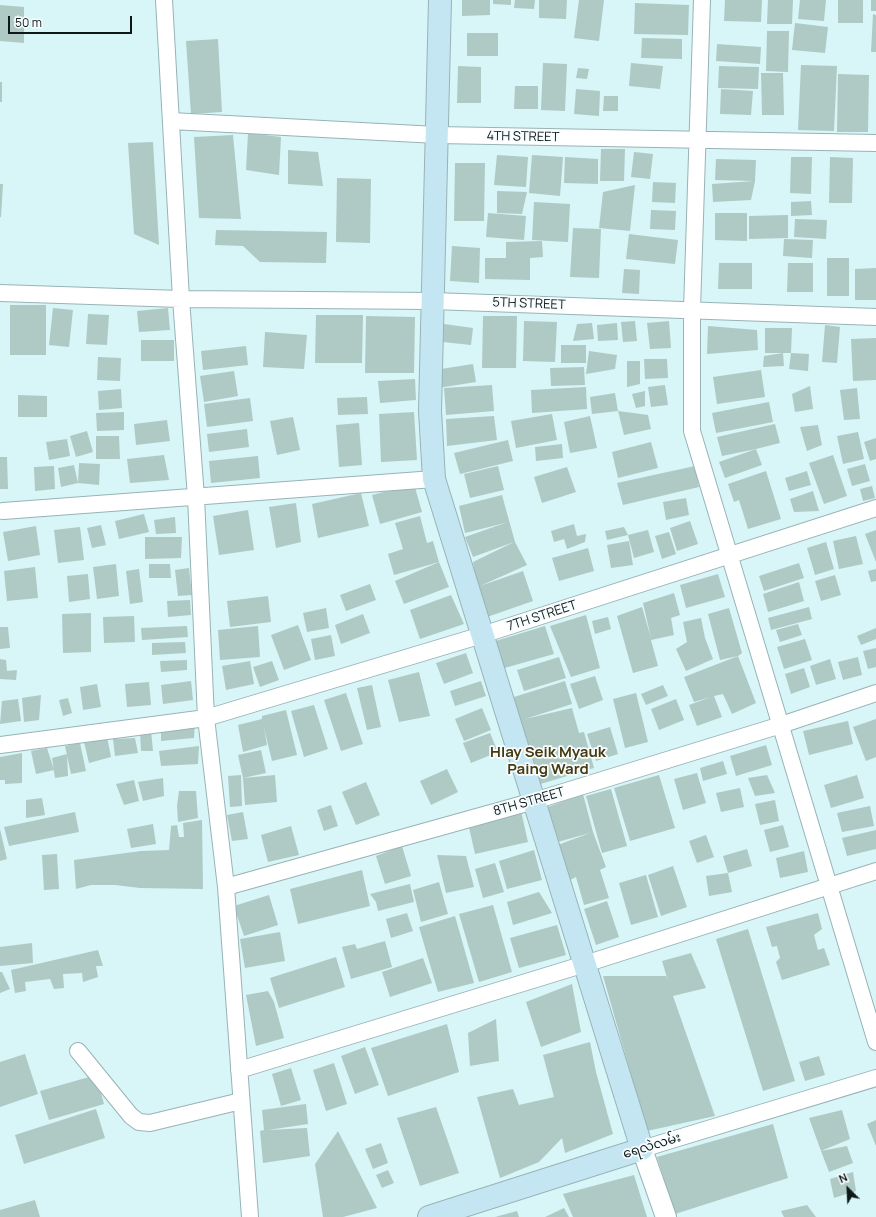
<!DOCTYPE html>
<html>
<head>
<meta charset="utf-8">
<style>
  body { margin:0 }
  #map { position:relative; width:876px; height:1217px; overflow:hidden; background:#d8f5f8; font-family:Manrope,sans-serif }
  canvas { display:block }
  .north { position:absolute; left:828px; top:1169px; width:40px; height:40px; -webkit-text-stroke:3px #f7fdfe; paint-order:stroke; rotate:336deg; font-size:11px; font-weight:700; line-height:16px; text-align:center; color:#0e1819 }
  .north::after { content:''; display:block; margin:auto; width:14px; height:18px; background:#0e1819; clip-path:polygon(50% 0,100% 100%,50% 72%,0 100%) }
  .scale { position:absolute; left:8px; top:16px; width:124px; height:18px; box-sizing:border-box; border:2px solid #0e1819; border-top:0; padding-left:5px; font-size:12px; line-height:14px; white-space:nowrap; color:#0e1819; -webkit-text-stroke:3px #f7fdfe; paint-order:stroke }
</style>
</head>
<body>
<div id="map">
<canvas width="876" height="1217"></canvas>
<div class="north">N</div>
<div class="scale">50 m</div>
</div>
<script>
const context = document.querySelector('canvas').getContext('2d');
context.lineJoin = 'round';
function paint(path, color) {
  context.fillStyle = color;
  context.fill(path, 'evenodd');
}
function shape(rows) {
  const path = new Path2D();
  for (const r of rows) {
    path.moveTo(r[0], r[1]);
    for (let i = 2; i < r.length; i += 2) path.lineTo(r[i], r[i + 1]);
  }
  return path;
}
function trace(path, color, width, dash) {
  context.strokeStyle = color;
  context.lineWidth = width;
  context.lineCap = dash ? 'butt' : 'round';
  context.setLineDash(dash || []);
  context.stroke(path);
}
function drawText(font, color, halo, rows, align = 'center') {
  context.font = font + ' Manrope,"Noto Sans Myanmar",sans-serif';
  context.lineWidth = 3.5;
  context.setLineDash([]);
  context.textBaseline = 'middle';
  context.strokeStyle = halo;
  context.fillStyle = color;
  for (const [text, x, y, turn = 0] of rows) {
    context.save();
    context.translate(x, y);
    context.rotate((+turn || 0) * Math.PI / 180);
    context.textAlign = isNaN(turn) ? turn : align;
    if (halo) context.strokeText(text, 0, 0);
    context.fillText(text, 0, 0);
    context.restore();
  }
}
paint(shape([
  [462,0,490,0,490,15,462,16],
  [493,0,511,0,511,5,493,4],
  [515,0,535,0,534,9,514,8],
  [539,0,567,0,566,19,539,18],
  [579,0,604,0,599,41,574,38],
  [725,0,762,0,761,22,724,21],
  [768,0,793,0,792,24,767,24],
  [800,0,826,0,824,21,798,19],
  [838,0,863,0,863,23,838,23],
  [871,0,876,0,876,11,871,11],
  [635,3,689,5,688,35,634,34],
  [0,5,24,7,24,43,0,41],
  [873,14,876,15,876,52,871,52],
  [795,23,828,27,825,53,792,50],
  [767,31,789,31,788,72,766,71],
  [467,33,498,33,498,56,467,56],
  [642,38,682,39,682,59,641,58],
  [218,39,222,112,191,114,186,41],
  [717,44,761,47,760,64,716,61],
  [543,63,567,64,565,111,541,110],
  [631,63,663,66,660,89,629,86],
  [801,65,837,66,834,131,798,130],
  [458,66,481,67,481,103,457,103],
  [719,66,759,67,758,89,718,88],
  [578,68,589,69,587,79,576,78],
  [761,73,783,73,784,115,762,115],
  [838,74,869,75,868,132,837,132],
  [0,82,2,82,2,102,0,102],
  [515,86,538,86,538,109,514,109],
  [576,89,600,91,599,116,574,114],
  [721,89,753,91,751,115,720,114],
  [604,96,618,96,618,111,603,111],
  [248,133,281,137,279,175,246,170],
  [233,135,241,219,199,218,194,137],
  [153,142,159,245,134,234,128,143],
  [601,149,625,149,624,181,600,181],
  [288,150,318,152,323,186,288,184],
  [634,152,653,154,650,179,631,177],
  [497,155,528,157,526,187,494,185],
  [532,155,563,157,560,196,529,193],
  [565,157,598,159,598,184,564,183],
  [791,157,812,157,811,194,790,193],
  [830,157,853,158,852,203,829,203],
  [716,159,756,160,755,181,751,200,713,202,712,184,754,181,715,180],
  [455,163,485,163,484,221,454,221],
  [337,178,371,179,370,243,336,242],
  [653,182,676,183,675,203,652,202],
  [0,184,3,184,1,217,0,217],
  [635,185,630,231,599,228,603,192],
  [497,191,527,192,522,214,497,213],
  [811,201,812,215,791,216,791,202],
  [534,202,570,204,568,242,532,240],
  [651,210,676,211,675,230,650,229],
  [488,213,526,216,524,240,486,237],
  [715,213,747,213,747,241,715,240],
  [788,215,788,238,749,239,749,216],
  [795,219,827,220,826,239,794,237],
  [573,228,601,229,599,278,570,277],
  [216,230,327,232,326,263,260,262,243,246,215,245],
  [629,234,678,240,675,264,626,259],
  [784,239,813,240,812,258,783,256],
  [542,241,543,257,530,258,530,280,485,279,485,258,506,258,506,242],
  [452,246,480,248,479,283,450,281],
  [827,258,849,258,849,296,827,296],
  [719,263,752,263,752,289,718,289],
  [788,263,813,263,813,292,787,292],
  [876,268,876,300,855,300,855,269],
  [624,269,640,270,639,294,622,293],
  [10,305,46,305,46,355,10,355],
  [53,308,73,310,69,347,49,345],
  [168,308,170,330,139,332,137,311],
  [88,314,109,315,107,345,86,344],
  [316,315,363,315,362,363,315,363],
  [366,316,415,317,414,373,365,373],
  [483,316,517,316,516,368,482,368],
  [524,321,557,322,555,362,523,361],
  [635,321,637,341,623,342,621,322],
  [669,321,671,348,650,349,647,323],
  [592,323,594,339,573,341,577,324],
  [617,323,618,340,598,341,597,325],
  [444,324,473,328,471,345,443,342],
  [825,325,840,327,837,363,822,362],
  [708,326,757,330,758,350,707,354],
  [765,328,792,328,791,353,809,354,808,371,789,369,791,353,765,353],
  [265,332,307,335,304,369,263,367],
  [876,338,876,380,853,381,851,339],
  [141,340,174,340,174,361,141,361],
  [561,345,586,345,586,363,561,363],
  [246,346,248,365,203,370,201,351],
  [589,351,617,355,615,369,586,374],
  [783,353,784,366,763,367,764,356],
  [98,357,121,358,120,381,97,380],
  [644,359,667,359,668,378,645,379],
  [627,361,640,361,640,384,627,387],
  [473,364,476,382,438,388,441,369],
  [584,367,585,385,551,386,550,368],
  [761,370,765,397,717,404,713,377],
  [234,371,238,396,204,402,200,376],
  [415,379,416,400,380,403,378,381],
  [492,385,494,411,446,415,444,388],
  [665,385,668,405,651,407,648,387],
  [810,386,813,409,795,412,792,394],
  [586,387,587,409,532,413,531,390],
  [857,388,860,419,844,420,840,390],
  [121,389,122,408,99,410,98,391],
  [645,391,645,406,636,408,632,394],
  [615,393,618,411,648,415,651,429,624,435,618,411,592,414,590,397],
  [18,395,47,396,47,417,18,417],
  [367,397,368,414,338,415,337,398],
  [250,398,253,421,207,427,204,404],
  [769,402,773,422,716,433,712,413],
  [124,412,124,430,97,431,96,413],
  [414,412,417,460,381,462,379,414],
  [552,414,557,440,516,448,511,421],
  [494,416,497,440,447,446,446,419],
  [590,416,597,448,570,453,564,422],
  [293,417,300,450,277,455,270,421],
  [167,420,170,441,136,445,134,424],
  [359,423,362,465,339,467,336,425],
  [775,424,780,443,756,449,762,465,725,478,719,462,756,449,722,456,717,437],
  [818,425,822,445,807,451,800,427],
  [247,429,249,447,209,452,207,434],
  [87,431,93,452,76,457,70,436],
  [858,432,864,459,843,464,837,436],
  [96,436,119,436,120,459,96,459],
  [876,438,876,459,870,461,864,442],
  [67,439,70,456,49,460,46,442],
  [508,440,513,461,460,474,454,453],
  [651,442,658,468,618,478,612,452],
  [562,444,563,458,536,461,535,447],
  [164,455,169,480,130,483,127,459],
  [833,455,847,496,824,504,809,463],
  [258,456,260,478,211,483,209,461],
  [0,457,7,457,8,489,0,489],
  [79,463,100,464,99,485,78,483,61,487,58,468,74,465,78,483],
  [865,464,870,481,852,486,847,469],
  [54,466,55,489,35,491,34,467],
  [498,466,504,490,470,498,464,474],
  [695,466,699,487,623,505,617,483],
  [567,467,576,492,542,503,534,477],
  [766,471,781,519,748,529,739,500,734,502,728,484],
  [807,471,811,485,789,491,785,478],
  [414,484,422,512,380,524,372,495],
  [872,486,875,498,863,501,860,489],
  [813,491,819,511,794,512,790,499],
  [361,493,369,526,318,538,312,504],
  [502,495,515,542,527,565,480,586,523,571,533,601,487,617,477,587,473,562,514,542,473,557,465,537,505,523,465,533,459,506],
  [686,498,689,515,666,520,663,502],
  [296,503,301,542,276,548,269,507],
  [248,510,254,550,219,555,213,516],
  [144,514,149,532,119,539,115,521],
  [420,516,427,543,433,541,439,562,449,587,404,604,395,581,439,562,394,575,388,554,403,549,395,523],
  [175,517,176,533,156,534,154,520],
  [690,521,698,544,677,551,670,528],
  [574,524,577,536,586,534,585,542,567,549,564,539,554,542,551,531],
  [101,525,106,545,92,548,87,528],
  [36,526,40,555,8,561,3,532],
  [80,527,84,560,58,563,54,530],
  [624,527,628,535,607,540,605,531],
  [648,530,654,552,634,558,628,535],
  [876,530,876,562,865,534],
  [669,532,676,554,662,559,655,536],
  [856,536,863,564,839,569,833,541],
  [145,537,182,537,181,558,145,559],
  [629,541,633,565,611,568,607,545],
  [826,542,834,569,815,575,807,548],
  [588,548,594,571,559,581,552,558],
  [799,563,804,578,764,591,759,576],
  [116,564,119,596,97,599,93,567],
  [149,564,170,564,171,578,149,578],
  [35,567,38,598,7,601,4,571],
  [189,568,192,595,178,596,175,570],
  [139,569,143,602,130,604,126,571],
  [876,569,876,581,871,582,868,571],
  [88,574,90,599,69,602,67,576],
  [718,574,725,597,686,608,680,585],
  [835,575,841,595,821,601,815,581],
  [799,582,804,601,768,612,763,594],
  [370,584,376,600,346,611,340,595],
  [674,593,680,615,671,618,674,635,651,640,658,666,633,673,617,616,642,607,651,638,643,603],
  [451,595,464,624,420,639,410,610],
  [268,596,271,622,230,627,227,601],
  [190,600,191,615,168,617,167,601],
  [809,607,812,619,771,630,768,618],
  [326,608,329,628,307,632,303,613],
  [729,608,742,653,738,656,720,660,708,614],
  [91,613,91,652,63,653,62,614],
  [363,614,370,633,341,644,335,625],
  [586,615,600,668,571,677,550,626],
  [134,616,135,642,104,643,103,617],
  [608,617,611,629,595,634,592,621],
  [701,618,705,638,713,659,686,671,676,649,687,642,683,622],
  [798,624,802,635,780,642,776,630],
  [298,625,311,660,284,670,271,635],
  [187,626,188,637,142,640,141,628],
  [258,626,260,657,220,660,218,630],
  [545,626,554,654,501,669,492,642],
  [0,627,8,627,10,648,0,649],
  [876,628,876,639,861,645,857,636],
  [331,635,335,656,315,660,311,639],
  [805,639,812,660,784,669,777,647],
  [185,642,186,653,152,655,152,643],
  [876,648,876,667,868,669,863,651],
  [466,653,473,673,444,684,436,663],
  [738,656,756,703,732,714,723,694,714,696,722,717,697,726,689,705,711,697,694,702,684,677],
  [559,657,566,678,524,691,517,670],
  [858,657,862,675,843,680,838,662],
  [0,659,6,660,7,671,17,670,16,680,0,679],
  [830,659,836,679,816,685,810,666],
  [187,660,187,670,161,672,160,661],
  [250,661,254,684,226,690,222,666],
  [272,661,279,680,260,687,253,667],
  [804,668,810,687,791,694,785,674],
  [419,672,430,716,399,722,388,680],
  [595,676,603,700,579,709,570,684],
  [191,681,193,700,163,704,161,685],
  [481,681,486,696,455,706,450,691],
  [565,681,572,704,525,719,572,708,579,733,584,732,594,768,537,785,514,697],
  [149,682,151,705,127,707,125,684],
  [97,684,101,707,83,710,80,687],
  [372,685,381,727,367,730,357,688],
  [663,685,668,696,646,705,641,694],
  [346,693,363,744,341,751,324,700],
  [636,693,648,742,625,748,613,699],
  [41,695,39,720,24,722,22,698],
  [68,698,72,713,63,716,59,700],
  [18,699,21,721,0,724,2,701],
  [676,699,684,720,659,730,651,709],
  [314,705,328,749,304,757,291,711],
  [482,708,491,730,464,741,455,719],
  [286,710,297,755,272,761,264,728,267,745,243,752,238,725,262,719,262,716],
  [876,719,876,757,866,761,853,727],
  [848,721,853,744,809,755,803,731],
  [195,723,194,738,161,741,161,728],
  [610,727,618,754,596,761,587,734],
  [151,730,153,751,141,751,140,732],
  [490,733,498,752,471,763,463,743],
  [107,737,111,757,89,763,84,742],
  [135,738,138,753,115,756,113,739],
  [80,743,86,771,71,774,65,746],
  [766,745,772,765,736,776,730,756],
  [199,746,198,764,161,766,159,751],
  [47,748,54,770,36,774,31,751],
  [261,750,266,773,243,778,238,755],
  [22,753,22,783,5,784,5,780,0,780,0,757],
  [67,754,68,776,55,778,52,758],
  [723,761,727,774,703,781,700,768],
  [447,769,458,792,431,805,420,781],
  [697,773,706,803,683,810,674,779],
  [241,775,242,806,230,807,228,776],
  [275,775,277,802,245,805,243,778],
  [659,775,675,828,630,841,614,788],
  [767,775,775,793,755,796,748,778],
  [857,775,864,798,831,808,824,785],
  [163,778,164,796,143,801,138,782],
  [134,780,139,801,124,805,116,784],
  [366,782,380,815,356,825,342,792],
  [740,788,744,807,721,812,716,793],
  [611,789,627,846,602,853,586,796],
  [179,791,196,791,198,818,178,822,177,806],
  [583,794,593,832,606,867,600,870,609,898,584,905,576,877,568,881,555,846,590,833,554,843,542,809],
  [42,798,45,815,26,818,26,800],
  [775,800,779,821,760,825,755,804],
  [331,805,338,826,324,831,317,810],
  [870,806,874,826,842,832,837,813],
  [521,811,528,842,475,854,468,823],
  [75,812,79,832,9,846,4,827],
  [243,812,248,839,232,841,227,815],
  [202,820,203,889,140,888,115,885,91,885,76,889,74,860,141,851,169,850,171,826,177,825,179,837,184,837,183,823],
  [153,824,156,844,131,848,127,829],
  [783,825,789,847,770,852,764,830],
  [291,826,299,855,268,862,261,835],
  [0,829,7,859,0,861],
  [876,830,876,849,847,856,842,838],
  [706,835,714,857,697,863,689,841],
  [402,846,411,876,385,884,376,856],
  [747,849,752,866,728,873,723,856],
  [534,850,542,880,507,889,499,861],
  [804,851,808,872,780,878,776,858],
  [57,854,59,889,44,890,42,855],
  [437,855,466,856,474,887,446,893],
  [495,863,504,892,483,898,475,869],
  [673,866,687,907,661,916,648,875],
  [362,870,370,906,298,924,290,889],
  [728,873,732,892,709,896,706,876],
  [646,875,658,917,631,925,619,883],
  [439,882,448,914,421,922,413,890],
  [410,884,414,902,378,911,376,902,370,894],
  [539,892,552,913,513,925,507,902],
  [269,895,278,925,244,936,234,906],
  [607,901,619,937,596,945,584,909],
  [493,905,512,972,479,982,459,914],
  [407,913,413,931,391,938,386,919],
  [818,913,822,929,814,935,818,950,824,948,830,965,782,980,776,962,780,958,777,946,772,947,766,927],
  [455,916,474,983,438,992,419,927],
  [557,925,566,955,519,968,510,938],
  [748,929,795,1081,763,1091,716,939],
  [280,932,285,961,245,968,240,939],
  [385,941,392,967,351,979,342,947,355,944,357,949],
  [32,943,33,963,0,966,0,947],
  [98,950,103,966,96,966,98,977,83,982,82,973,63,974,64,988,54,989,50,979,25,982,26,991,15,993,11,970],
  [691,953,706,988,673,996,715,1116,647,1131,603,976,666,976,668,981,662,961],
  [336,957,345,987,279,1008,270,978],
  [423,958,432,983,390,997,382,972],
  [0,972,2,972,10,989,0,993],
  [572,984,581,1032,541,1047,526,1002],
  [268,991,274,1002,284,1038,256,1046,246,995],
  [496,1019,499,1061,470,1066,468,1033],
  [447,1024,459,1072,388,1096,371,1048],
  [590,1042,596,1072,613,1134,565,1153,562,1138,539,1162,500,1178,477,1097,513,1089,519,1105,554,1097,543,1055],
  [365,1047,379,1085,355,1094,341,1056],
  [25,1054,38,1094,0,1107,0,1062],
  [819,1056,825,1075,805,1081,799,1062],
  [334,1063,347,1104,326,1111,313,1070],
  [291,1068,301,1100,281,1106,272,1074],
  [96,1075,104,1104,49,1120,40,1091],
  [306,1104,308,1124,268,1130,307,1128,310,1156,263,1163,260,1131,264,1130,262,1110],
  [436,1107,459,1173,420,1186,397,1118],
  [96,1109,105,1138,24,1164,15,1135],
  [842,1110,850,1139,821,1151,809,1118],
  [876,1120,876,1146,867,1124],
  [773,1124,788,1178,675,1214,657,1157],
  [338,1131,377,1208,343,1217,323,1217,315,1164],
  [381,1143,388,1163,373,1169,365,1149],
  [847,1146,853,1163,829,1172,821,1151],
  [388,1170,394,1183,382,1188,376,1175],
  [853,1172,856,1191,834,1198,830,1179],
  [634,1175,647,1217,573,1217,563,1194],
  [35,1200,40,1217,0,1217,0,1210],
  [807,1205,816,1217,784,1217,781,1211],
  [564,1208,569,1217,545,1217],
  [517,1211,519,1217,495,1217]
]), '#afcac4');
const minor = shape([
  [164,0,181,299,196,497,206,718,226,887,250,1217],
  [702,0,692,310,692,431,876,1042],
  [171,121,437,135,876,143],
  [0,293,181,299,433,301,876,317],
  [3,511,434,479],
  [0,745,206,718,482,635,876,508],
  [226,887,534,801,781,725,876,693],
  [78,1051,131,1116,139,1122,150,1123,241,1101],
  [239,1070,585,964,876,871],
  [642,1149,876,1078]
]);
const tertiary = shape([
  [642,1149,666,1217]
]);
const secondary = shape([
  [429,1217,642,1149,434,479,430,411,440,0]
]);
trace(minor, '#98b3b6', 18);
trace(tertiary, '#98b3b6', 22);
trace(secondary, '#98b3b6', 24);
trace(minor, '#fff', 16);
trace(tertiary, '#fff', 20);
trace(secondary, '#c4e6f2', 22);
drawText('13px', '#0e1819', '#f7fdfe', [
  ["4TH STREET",523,137,1],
  ["5TH STREET",529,304,2],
  ["7TH STREET",542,616,-18],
  ["8TH STREET",529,802,-16],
  ["ရေလဲလမ်း",652,1146,-17]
]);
drawText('bold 15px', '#473a11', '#f7fdfe', [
  ["Hlay Seik Myauk",548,753],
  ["Paing Ward",548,770]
]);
</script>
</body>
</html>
